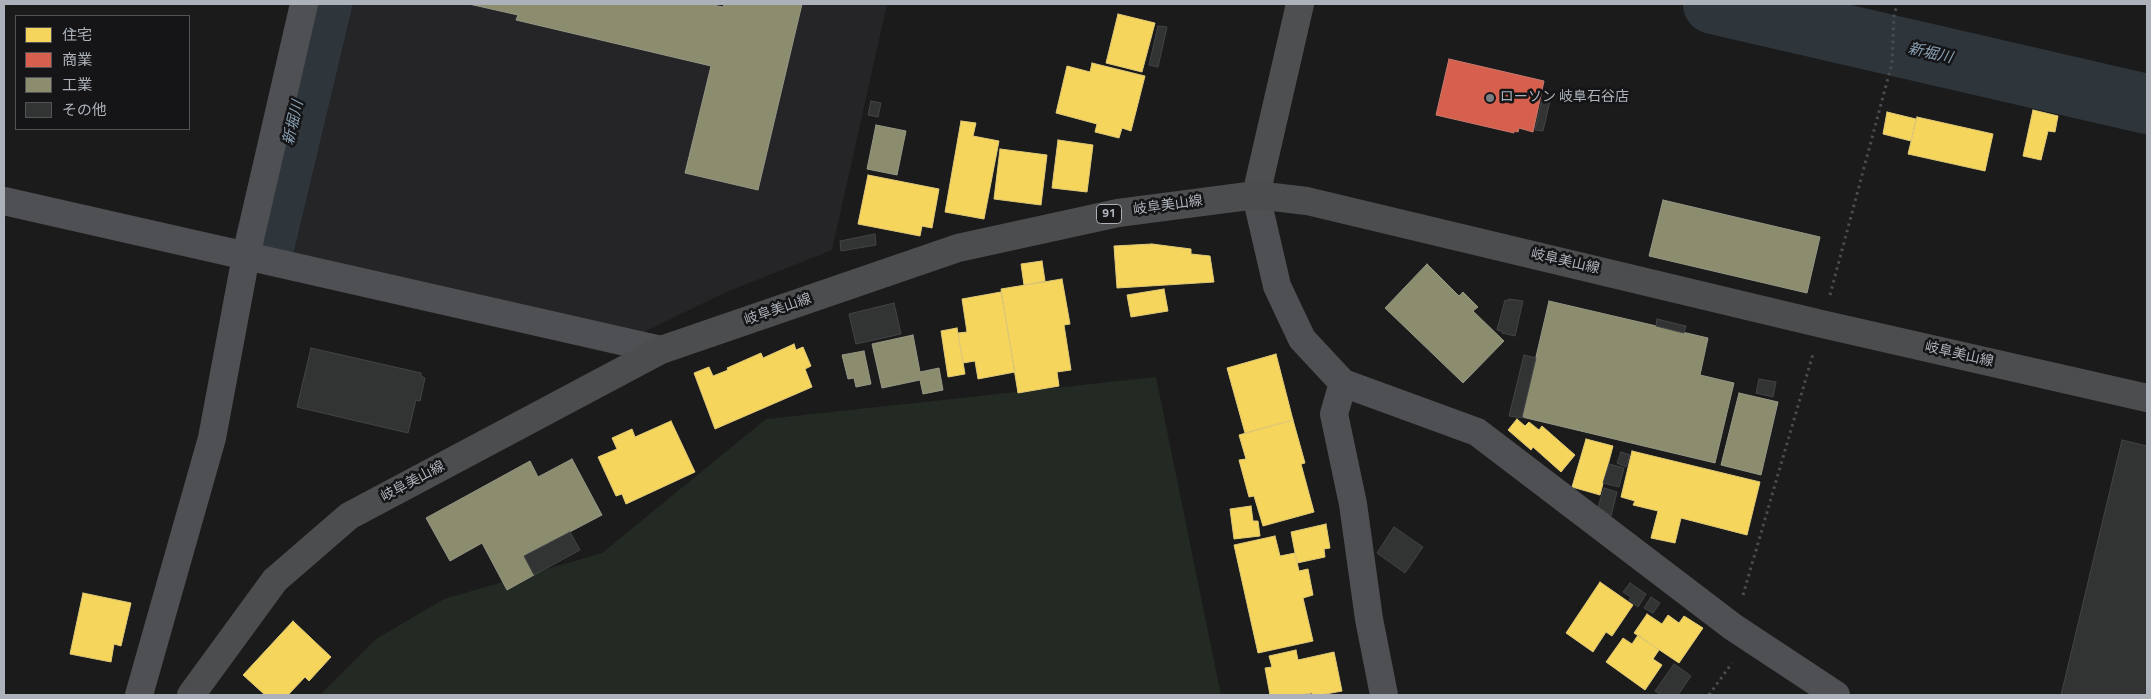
<!DOCTYPE html>
<html>
<head>
<meta charset="utf-8">
<style>
  body { margin:0 }
  #map { position:relative; width:2151px; height:699px; overflow:hidden; background:#1b1b1b; font-family:"Titillium Web","Noto Sans JP",sans-serif }
  canvas { display:block }
  .frame { position:absolute; inset:0; border:5px solid #adb2ba; pointer-events:none }
  .legend { position:absolute; left:15px; top:15px; width:175px; height:115px; box-sizing:border-box; background:#151517; border:1px solid #525458; margin:0; padding:6px 9px; list-style:none; font-size:15px; color:#adb2ba }
  .legend li { display:flex; align-items:center; gap:10px; height:25px }
  .legend b { width:25px; border:1px solid #525458 }
</style>
</head>
<body>
<div id="map">
<canvas width="2151" height="699"></canvas>
<div class="frame"></div>
<ul class="legend">
<li><b style="height:14px;background:#f6d55c"></b>住宅</li>
<li><b style="height:14px;background:#d6604d"></b>商業</li>
<li><b style="height:14px;background:#8c8c6e"></b>工業</li>
<li><b style="height:14px;background:#323333"></b>その他</li>
</ul>
</div>
<script>
const context = document.querySelector('canvas').getContext('2d');
context.lineJoin = 'round';
function paint(path, color) {
  context.fillStyle = color;
  context.fill(path, 'evenodd');
}
function shape(rows) {
  const path = new Path2D();
  for (const r of rows) {
    path.moveTo(r[0], r[1]);
    for (let i = 2; i < r.length; i += 2) path.lineTo(r[i], r[i + 1]);
  }
  return path;
}
function trace(path, color, width, dash) {
  context.strokeStyle = color;
  context.lineWidth = width;
  context.lineCap = dash ? 'butt' : 'round';
  context.setLineDash(dash || []);
  context.stroke(path);
}
function drawText(font, color, halo, rows, align = 'center') {
  context.font = font + ' "Titillium Web","Noto Sans JP",sans-serif';
  context.lineWidth = 5;
  context.setLineDash([]);
  context.textBaseline = 'middle';
  context.strokeStyle = halo;
  context.fillStyle = color;
  for (const [text, x, y, turn = 0] of rows) {
    context.save();
    context.translate(x, y);
    context.rotate((+turn || 0) * Math.PI / 180);
    context.textAlign = isNaN(turn) ? turn : align;
    if (halo) context.strokeText(text, 0, 0);
    context.fillText(text, 0, 0);
    context.restore();
  }
}
paint(shape([
  [328,4,887,4,832,250,724,293,638,335,272,252]
]), '#252527');
paint(shape([
  [1156,377,1221,695,320,695,376,639,444,599,602,553,766,419]
]), '#232923');
const homes = shape([
  [1118,14,1155,23,1142,72,1106,63,1118,14],
  [1092,63,1145,76,1131,131,1122,128,1119,138,1095,132,1097,124,1056,113,1067,66,1090,72,1092,63],
  [2033,110,2058,116,2055,132,2048,131,2041,160,2023,156,2033,110],
  [1887,112,1916,119,1911,141,1883,134,1887,112],
  [1917,117,1993,134,1985,171,1908,154,1917,117],
  [961,121,976,123,973,136,999,141,984,219,945,212,961,121],
  [1058,140,1093,145,1087,192,1052,188,1058,140],
  [1000,149,1047,155,1041,205,994,199,1000,149],
  [868,175,939,189,932,228,922,226,920,236,858,224,868,175],
  [1152,244,1191,249,1191,254,1210,256,1214,282,1117,288,1114,246,1152,244],
  [1042,261,1045,281,1024,285,1021,264,1042,261],
  [1062,279,1070,324,1064,325,1071,370,1057,372,1059,386,1018,393,1001,289,1062,279],
  [1164,289,1168,311,1131,317,1127,295,1164,289],
  [1001,292,1015,372,978,379,975,361,963,363,958,333,967,332,962,299,1001,292],
  [957,328,965,374,948,377,941,331,957,328],
  [794,344,796,350,803,347,811,366,805,369,812,387,715,429,694,373,709,367,713,376,728,370,727,368,761,353,763,358,794,344],
  [1276,354,1293,420,1245,433,1227,368,1276,354],
  [1517,419,1525,426,1529,422,1539,430,1542,426,1575,455,1561,472,1533,447,1531,450,1508,430,1517,419],
  [1293,420,1305,463,1301,464,1314,512,1263,526,1254,496,1249,497,1239,460,1246,459,1239,435,1293,420],
  [671,421,695,472,626,504,622,494,616,496,598,457,617,449,612,438,632,429,635,437,671,421],
  [1586,439,1613,446,1600,495,1572,487,1586,439],
  [1632,451,1760,482,1747,535,1681,518,1675,543,1651,538,1658,511,1633,505,1635,501,1621,497,1632,451],
  [1251,506,1253,521,1258,521,1260,536,1234,539,1230,509,1251,506],
  [1326,524,1330,548,1324,549,1325,557,1297,563,1291,532,1326,524],
  [1275,536,1280,556,1295,553,1299,571,1308,569,1313,595,1303,598,1313,641,1258,653,1234,545,1275,536],
  [1600,582,1633,605,1612,636,1606,632,1593,652,1566,633,1600,582],
  [83,593,131,603,121,646,114,644,111,662,70,654,83,593],
  [1647,614,1662,624,1668,615,1679,623,1684,616,1703,628,1679,663,1634,633,1647,614],
  [293,621,331,657,309,681,305,677,288,695,265,695,243,675,293,621],
  [1638,635,1659,650,1653,659,1662,665,1645,690,1606,662,1623,638,1632,644,1638,635],
  [1296,650,1298,660,1334,652,1342,691,1320,695,1314,695,1312,693,1298,695,1270,695,1265,668,1272,667,1269,656,1296,650]
]);
paint(homes, '#f6d55c');
trace(homes, '#e0ca78', 1);
const shops = shape([
  [1449,59,1544,81,1533,132,1519,128,1518,132,1514,131,1514,133,1436,115,1449,59]
]);
paint(shops, '#d6604d');
trace(shops, '#ca796e', 1);
const industry = shape([
  [469,4,708,4,723,7,724,4,802,4,758,190,685,173,711,66,516,20,518,15,469,4],
  [876,125,906,131,897,175,867,169,876,125],
  [1663,200,1820,237,1807,293,1649,256,1663,200],
  [1427,264,1459,296,1463,292,1478,307,1473,311,1504,341,1463,383,1385,308,1427,264],
  [1549,301,1708,338,1700,375,1734,383,1715,463,1522,417,1549,301],
  [913,335,920,372,939,368,943,390,923,394,920,380,882,388,872,344,913,335],
  [864,351,871,384,856,387,854,378,848,379,842,355,864,351],
  [1739,393,1778,402,1761,475,1721,465,1739,393],
  [572,459,602,515,524,556,534,575,507,590,482,543,450,561,426,518,530,461,538,477,572,459]
]);
paint(industry, '#8c8c6e');
trace(industry, '#969785', 1);
trace(shape([
  [1713,4,2147,104],
  [265,243,322,4]
]), '#2e363c', 60);
const building = shape([
  [1158,26,1167,27,1158,67,1149,65,1158,26],
  [1542,99,1550,101,1543,131,1535,130,1542,99],
  [871,101,881,103,878,117,868,115,871,101],
  [875,234,876,245,841,251,840,241,875,234],
  [1509,299,1523,301,1515,336,1502,333,1502,331,1497,330,1505,300,1509,301,1509,299],
  [894,303,901,334,856,344,849,314,894,303],
  [1657,319,1686,326,1684,333,1656,326,1657,319],
  [311,348,421,373,421,376,425,378,420,401,416,400,408,433,297,407,311,348],
  [1524,355,1536,358,1522,417,1524,418,1509,416,1524,355],
  [1759,379,1776,382,1773,397,1756,393,1759,379],
  [2122,440,2147,446,2147,695,2061,695,2122,440],
  [1621,452,1630,455,1626,467,1617,463,1621,452],
  [1609,464,1624,468,1619,487,1603,483,1609,464],
  [1604,488,1617,492,1611,516,1598,507,1604,488],
  [1394,527,1423,547,1405,573,1377,553,1394,527],
  [570,532,580,550,534,575,524,556,570,532],
  [1630,583,1646,594,1638,607,1629,600,1631,597,1623,592,1630,583],
  [1651,597,1660,603,1653,613,1644,608,1651,597],
  [1674,664,1691,676,1678,695,1661,695,1655,691,1674,664]
]);
paint(building, '#323333');
trace(building, '#434447', 1);
trace(shape([
  [1830,295,1892,63,1894,16,1897,4],
  [1743,595,1813,354],
  [1709,695,1732,663]
]), '#4b4c4e', 3, [2.5, 4]);
trace(shape([
  [1256,195,1277,286,1302,339,1343,383,1477,432,1733,627,1836,695],
  [4,201,661,350],
  [1343,383,1334,414,1353,504,1369,619,1384,695],
  [139,695,212,438,246,256,304,4]
]), '#4f5053', 28);
trace(shape([
  [1256,195,1300,4]
]), '#4e4f51', 28);
trace(shape([
  [191,695,275,580,349,516,661,350,958,248,1118,213,1256,195,1307,201,1822,324,2147,398]
]), '#4c4d4f', 28);
for (const [x, y, r, color] of [
  [1490,98,5,"#7a7d82"]
]) {
  const dot = new Path2D();
  dot.arc(x, y, r, 0, 2 * Math.PI);
  context.fillStyle = color;
  context.fill(dot);
  trace(dot, '#151517', 2);
}
for (const [x, y, w] of [
  [1109,214,25]
]) {
  const box = new Path2D();
  box.roundRect(x - w / 2, y - 9.5, w, 19, 4);
  context.fillStyle = '#151517';
  context.fill(box);
  trace(box, '#adb2ba', 1);
}
drawText('bold 12px', '#adb2ba', null, [
  ["91",1109,214]
]);
drawText('14px', '#adb2ba', '#151517', [
  ["ローソン 岐阜石谷店",1500,98]
], 'left');
drawText('14px', '#adb2ba', '#151517', [
  ["岐阜美山線",1168,206,-8],
  ["岐阜美山線",1565,262,13],
  ["岐阜美山線",778,310,-19],
  ["岐阜美山線",1959,355,13],
  ["岐阜美山線",413,482,-28]
]);
drawText('italic 15px', '#88a0b2', '#151517', [
  ["新堀川",1930,54,13],
  ["新堀川",294,123,-77]
]);
</script>
</body>
</html>
